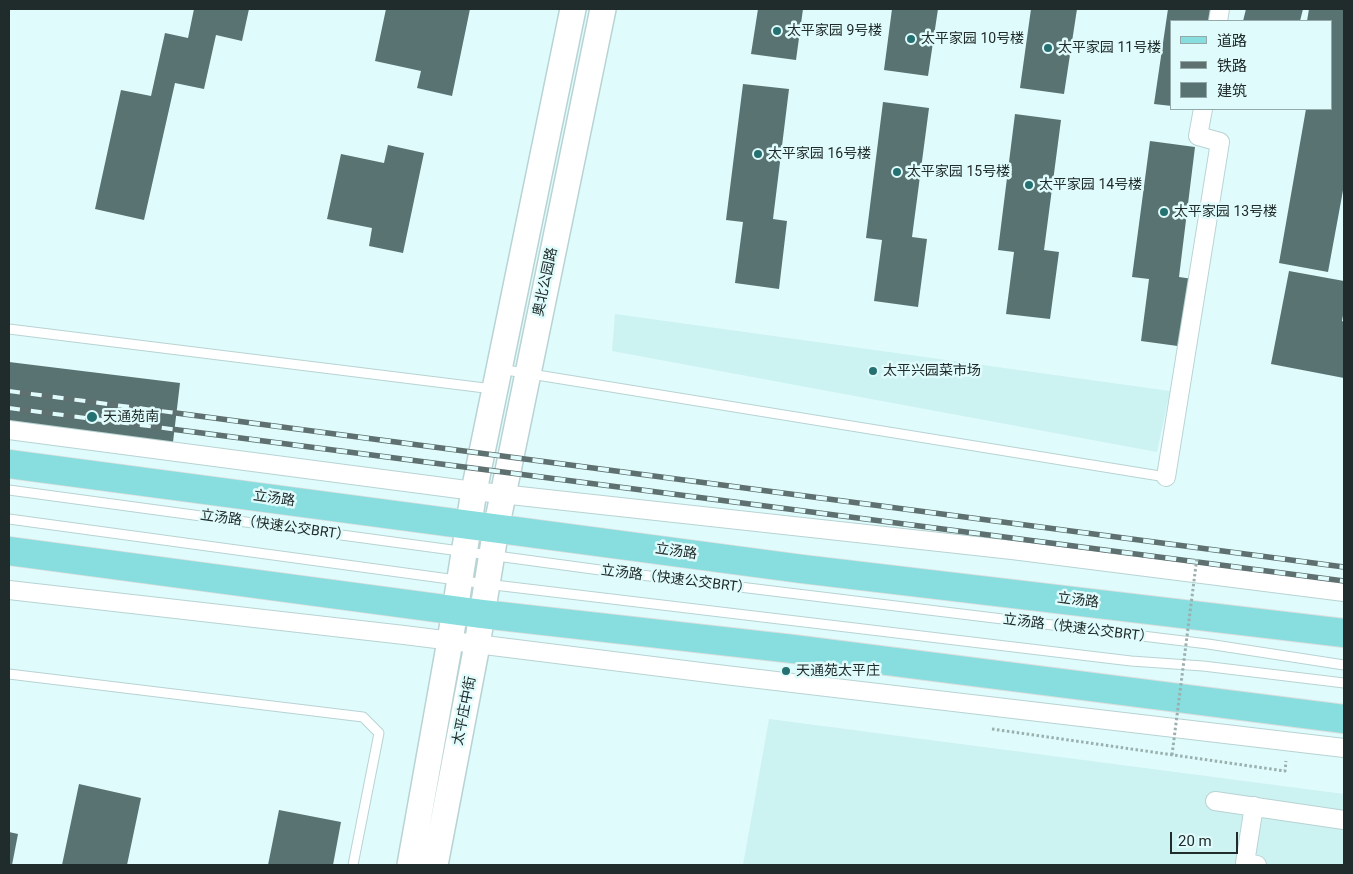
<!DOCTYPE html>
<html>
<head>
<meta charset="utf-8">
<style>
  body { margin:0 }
  #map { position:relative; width:1353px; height:874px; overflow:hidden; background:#e0fbfb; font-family:Roboto,"Noto Sans SC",sans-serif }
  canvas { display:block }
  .frame { position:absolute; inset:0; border:10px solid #202b2b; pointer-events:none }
  .legend { position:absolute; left:1170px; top:20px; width:162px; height:90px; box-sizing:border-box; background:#e0fbfb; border:1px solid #93a8a8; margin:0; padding:6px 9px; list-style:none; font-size:15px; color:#202b2b }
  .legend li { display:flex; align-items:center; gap:10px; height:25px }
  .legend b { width:25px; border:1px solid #93a8a8 }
  .scale { position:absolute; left:1170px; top:832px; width:68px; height:22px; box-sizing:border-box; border:2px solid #202b2b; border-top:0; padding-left:6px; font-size:15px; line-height:18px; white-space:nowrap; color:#202b2b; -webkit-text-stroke:4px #e0fbfb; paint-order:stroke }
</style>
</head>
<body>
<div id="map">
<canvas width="1353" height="874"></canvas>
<div class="frame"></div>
<ul class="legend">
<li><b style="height:6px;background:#88ddde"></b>道路</li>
<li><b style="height:6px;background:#5f7070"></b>铁路</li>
<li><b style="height:14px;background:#597272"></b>建筑</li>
</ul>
<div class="scale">20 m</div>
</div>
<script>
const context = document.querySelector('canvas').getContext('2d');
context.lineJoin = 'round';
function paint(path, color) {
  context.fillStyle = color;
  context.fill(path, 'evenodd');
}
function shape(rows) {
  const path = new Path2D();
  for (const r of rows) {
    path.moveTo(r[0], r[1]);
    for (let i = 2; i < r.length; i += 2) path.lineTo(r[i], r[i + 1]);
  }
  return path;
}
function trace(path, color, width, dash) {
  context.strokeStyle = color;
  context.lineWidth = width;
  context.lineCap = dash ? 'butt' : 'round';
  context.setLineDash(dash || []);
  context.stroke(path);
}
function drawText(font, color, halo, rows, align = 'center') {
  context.font = font + ' Roboto,"Noto Sans SC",sans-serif';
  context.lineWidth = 5;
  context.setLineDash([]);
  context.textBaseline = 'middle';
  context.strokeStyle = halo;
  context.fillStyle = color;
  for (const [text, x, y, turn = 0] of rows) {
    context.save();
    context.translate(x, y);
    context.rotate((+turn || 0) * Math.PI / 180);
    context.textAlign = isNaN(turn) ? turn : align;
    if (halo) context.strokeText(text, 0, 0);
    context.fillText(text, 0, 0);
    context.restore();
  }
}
paint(shape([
  [615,314,1170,391,1157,452,612,351],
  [769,719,1344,794,1344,865,743,865]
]), '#cdf2f2');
paint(shape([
  [194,9,249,9,242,41,216,35,204,89,175,83,144,220,95,209,121,90,151,96,165,33,188,38],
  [386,9,470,9,452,96,417,88,421,71,375,61],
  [758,9,803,9,796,60,751,54],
  [892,9,938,9,928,76,884,70],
  [1031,9,1077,9,1064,94,1020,88],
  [1168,9,1213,9,1211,21,1172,21,1172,106,1154,104],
  [1246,9,1303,9,1300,21,1243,21],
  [1309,9,1344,9,1344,185,1328,272,1279,263,1306,109,1332,109,1332,21,1307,21],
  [743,84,789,89,773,219,787,221,779,289,735,283,743,222,726,220],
  [883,102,929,108,912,237,927,239,918,307,874,301,882,240,866,238],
  [1015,114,1061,120,1044,250,1059,252,1050,319,1006,314,1014,252,998,250],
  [1150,141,1195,147,1179,277,1193,279,1185,347,1141,341,1149,279,1132,277],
  [388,145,424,153,403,253,369,246,372,228,327,219,341,154,384,163],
  [1289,271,1344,281,1344,310,1342,321,1344,322,1344,378,1271,364],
  [9,362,180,383,171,459,9,438],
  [79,784,141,798,127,865,62,865],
  [279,810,341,822,333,865,268,865],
  [9,832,18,834,12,865,9,865]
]), '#597272');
const service = shape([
  [9,329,493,389],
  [500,369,1166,477],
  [9,490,600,570,1208,644,1344,665],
  [9,519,486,584,1131,661,1203,666,1344,683],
  [9,674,363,717,379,733,353,865]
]);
const minor = shape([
  [1218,21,1220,9],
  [9,430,474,491,1012,550,1344,592],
  [1166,477,1220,142,1198,136,1203,109],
  [9,590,404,635,725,675,1344,748],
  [1215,801,1344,820],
  [1254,806,1245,863,1257,865]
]);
const secondary = shape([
  [410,865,450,641,474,491,573,9],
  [435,865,477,645,496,529,603,9]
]);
const primary = shape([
  [9,464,802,569,1344,633],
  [9,551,482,614,793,649,1344,719]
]);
trace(service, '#b8d3d3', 11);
trace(minor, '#b8d3d3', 20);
trace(secondary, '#b8d3d3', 28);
trace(primary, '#dbdddd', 30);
trace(shape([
  [992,729,1285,771,1286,761]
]), '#9aafaf', 3, [2.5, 2.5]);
trace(service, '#fff', 9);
trace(minor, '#fff', 18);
trace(secondary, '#fff', 25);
trace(primary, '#88ddde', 28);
const rail = shape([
  [9,391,1344,567],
  [9,408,1344,581]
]);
trace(rail, '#5f7070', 5.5);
trace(rail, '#e0fbfb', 4, [11]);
trace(shape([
  [1172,755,1197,557]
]), '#9aafaf', 3, [2.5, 2.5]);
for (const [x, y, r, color] of [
  [777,31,5,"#257070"],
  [911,39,5,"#257070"],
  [1048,48,5,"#257070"],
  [758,154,5,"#257070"],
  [897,172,5,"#257070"],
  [1029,185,5,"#257070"],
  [1164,212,5,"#257070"],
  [873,371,5,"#257070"],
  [92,417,6,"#257070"],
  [786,671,5,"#257070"]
]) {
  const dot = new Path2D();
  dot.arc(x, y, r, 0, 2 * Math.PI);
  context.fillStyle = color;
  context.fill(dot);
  trace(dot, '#e0fbfb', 2);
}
drawText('14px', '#202b2b', '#e0fbfb', [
  ["太平家园 9号楼",787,31],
  ["太平家园 10号楼",921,39],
  ["太平家园 11号楼",1058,48],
  ["太平家园 16号楼",768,154],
  ["太平家园 15号楼",907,172],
  ["太平家园 14号楼",1039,185],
  ["太平家园 13号楼",1174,212],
  ["太平兴园菜市场",883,371],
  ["天通苑南",103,417],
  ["天通苑太平庄",796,671]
], 'left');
drawText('14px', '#202b2b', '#e0fbfb', [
  ["奥北公园路",546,282,-78],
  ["立汤路",274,499,8],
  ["立汤路（快速公交BRT）",275,526,8],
  ["立汤路",676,552,8],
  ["立汤路（快速公交BRT）",676,580,7],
  ["立汤路",1078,601,7],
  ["立汤路（快速公交BRT）",1078,629,7],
  ["太平庄中街",465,711,-79]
]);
</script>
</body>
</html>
